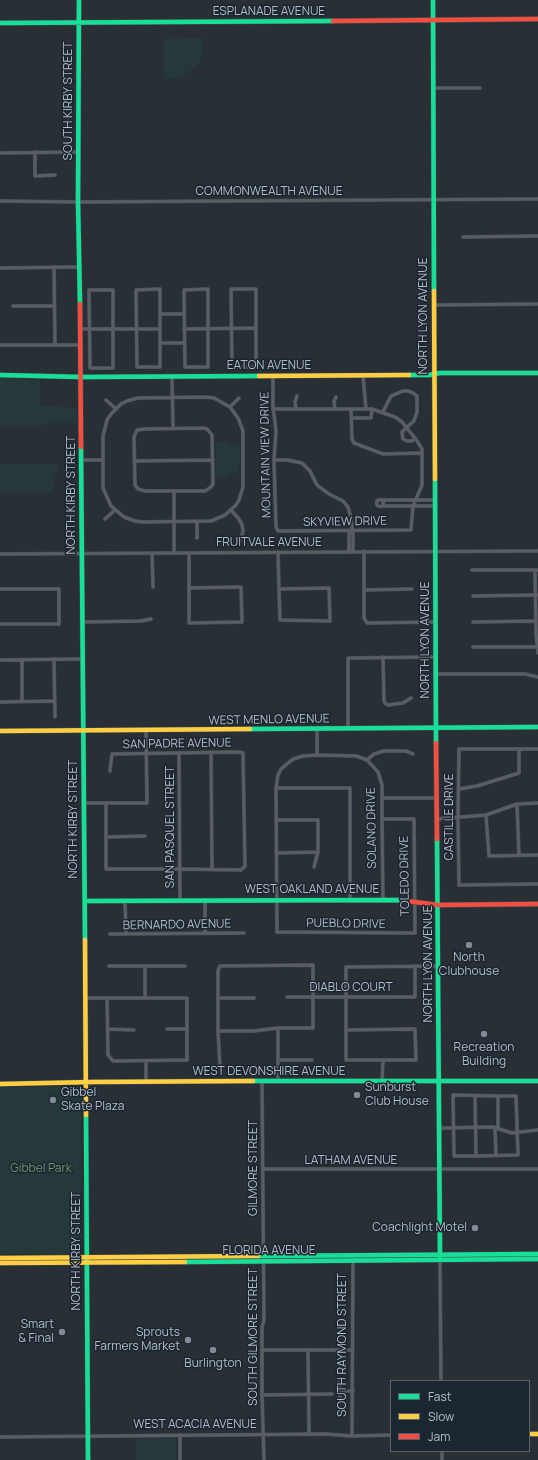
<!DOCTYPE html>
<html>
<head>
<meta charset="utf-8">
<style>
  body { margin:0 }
  #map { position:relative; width:538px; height:1460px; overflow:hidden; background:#282f35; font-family:Manrope,sans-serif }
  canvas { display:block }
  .legend { position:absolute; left:390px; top:1380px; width:140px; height:72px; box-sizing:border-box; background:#1c2630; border:1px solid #58626c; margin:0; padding:5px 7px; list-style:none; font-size:12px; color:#b2bcc6 }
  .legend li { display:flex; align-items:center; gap:8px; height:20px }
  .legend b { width:20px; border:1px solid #58626c }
</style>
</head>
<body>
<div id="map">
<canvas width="538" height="1460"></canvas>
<ul class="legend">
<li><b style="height:5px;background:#16e098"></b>Fast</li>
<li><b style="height:5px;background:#ffcf43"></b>Slow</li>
<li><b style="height:5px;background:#f24e42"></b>Jam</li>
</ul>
</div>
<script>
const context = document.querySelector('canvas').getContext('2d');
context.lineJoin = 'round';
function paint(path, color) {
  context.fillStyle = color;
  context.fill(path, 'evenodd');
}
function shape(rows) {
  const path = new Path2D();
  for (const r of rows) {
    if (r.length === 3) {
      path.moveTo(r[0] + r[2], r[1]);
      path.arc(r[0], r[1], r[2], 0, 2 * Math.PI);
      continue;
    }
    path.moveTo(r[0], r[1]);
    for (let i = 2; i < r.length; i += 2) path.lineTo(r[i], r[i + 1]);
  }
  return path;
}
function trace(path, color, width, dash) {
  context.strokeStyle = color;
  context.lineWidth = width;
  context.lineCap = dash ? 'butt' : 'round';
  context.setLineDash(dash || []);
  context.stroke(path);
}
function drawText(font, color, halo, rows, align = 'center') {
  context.font = font + ' Manrope,sans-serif';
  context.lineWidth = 3;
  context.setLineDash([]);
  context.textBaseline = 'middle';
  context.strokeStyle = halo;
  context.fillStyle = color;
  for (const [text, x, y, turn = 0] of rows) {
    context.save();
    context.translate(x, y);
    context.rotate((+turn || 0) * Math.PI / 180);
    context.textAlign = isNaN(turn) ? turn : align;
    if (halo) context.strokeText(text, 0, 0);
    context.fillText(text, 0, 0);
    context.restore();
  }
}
paint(shape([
  [204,38,202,55,199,63,183,76,164,80,164,40,165,39],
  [0,378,40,380,40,405,77,408,77,423,44,423,44,425,0,425],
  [216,442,227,442,228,445,240,444,239,473,228,473,227,476,216,476],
  [0,464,57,464,57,474,53,474,53,492,0,492],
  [0,1087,81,1087,81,1252,79,1254,0,1254],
  [136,1439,176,1439,176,1460,136,1460]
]), '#25393a');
const street = shape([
  [433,88,480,88],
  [35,152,35,176,55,175],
  [0,153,78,152],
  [0,201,78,202,538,199],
  [463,237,538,236],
  [54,267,55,345],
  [0,268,80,267],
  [160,289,160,367,137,367,136,290,160,289],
  [208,289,208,367,185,367,184,290,208,289],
  [231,289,256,289,256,367,232,367,231,289],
  [89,290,113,290,113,368,90,368,89,290],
  [434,305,538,304],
  [13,306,55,306],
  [160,314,184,314],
  [81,329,160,329],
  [184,329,256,328],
  [160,343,184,343],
  [0,345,81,345],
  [172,376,173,428],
  [273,376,273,409,274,414,276,431,274,460,276,527,278,531,411,530,413,506,422,485,422,449,415,438,402,422,395,417,372,409,273,409],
  [363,376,366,409],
  [206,397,214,398,230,407,238,418,243,431,243,487,239,500,236,505,225,515,211,521,142,522,135,521,124,517,111,506,103,488,103,436,107,420,111,414,121,404,127,401,138,398,206,397],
  [106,400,115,408],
  [230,407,239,398],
  [296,409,295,402,297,396],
  [335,409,334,401,336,397],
  [351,409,352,439,354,443,383,454,422,453],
  [383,412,391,396,403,391,408,391,413,393,417,396,417,412,414,421,407,427],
  [352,418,371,418,372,409],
  [407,427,402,432,403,439,407,441,412,441,415,438],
  [203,428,207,429,212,435,213,484,210,488,205,491,145,491,138,489,135,485,134,437,137,430,144,429,203,428],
  [82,460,103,460],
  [274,460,287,460,302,463,310,471,317,485,329,494,343,501,348,507,350,514,353,534,353,551],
  [134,461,213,460],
  [380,503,3.5],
  [381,500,435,500],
  [382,506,435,506],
  [231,510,239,519,242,525,243,530,241,540],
  [105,519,115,510],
  [197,538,197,521],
  [349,551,349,534,352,531],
  [364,551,364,618,367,623,435,622],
  [278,552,279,589,280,620,330,621,329,588,279,589],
  [152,553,153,587],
  [174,553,174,491],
  [189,553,189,623,242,622,241,587,189,588],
  [0,554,538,551],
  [472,570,538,570],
  [535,570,536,633,538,653],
  [0,589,59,589,59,624,0,624],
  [364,590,412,589],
  [473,596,538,595],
  [83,622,141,621,151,619],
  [473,622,536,621],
  [473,647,537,647],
  [383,657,384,700,385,703,388,705,403,703,411,698],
  [54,659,55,717],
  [0,660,83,659],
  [22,660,22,701],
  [436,674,525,674,538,677],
  [0,702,54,701],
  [317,729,317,755],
  [348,729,348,658,436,657],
  [538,749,459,749,458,818,459,885,538,884],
  [211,752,212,869],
  [179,753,180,901],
  [367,760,374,754,384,751,406,751,413,754],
  [276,788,350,788,350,900],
  [459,789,477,786,519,773,519,749],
  [382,798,437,798],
  [84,803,147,803,146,731],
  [106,803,106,869,180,869,241,870,245,866,243,753,239,752,112,754,110,771],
  [517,804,519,855],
  [486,815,489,856,538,855],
  [382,819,414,819,415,933,277,932,276,788,278,775,281,769,293,759,303,756,317,755,356,756,367,760,378,772,382,785,382,819,383,899],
  [437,819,486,815,517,804,538,803],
  [276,820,318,820,318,852,314,867],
  [106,837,145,836],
  [276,853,318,852],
  [205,900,205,933],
  [125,901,126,934],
  [110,934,244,933],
  [109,966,185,966],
  [145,966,145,998],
  [287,997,415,997,415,966],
  [85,998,187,998,187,1060,113,1061,108,1055,107,998],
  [218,998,254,998],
  [108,1029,134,1030],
  [167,1029,187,1029],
  [346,1030,415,1029,416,1060,346,1060,346,967,439,966],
  [218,1031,253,1031,278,1028,313,1028,313,965,220,966,218,971,218,1031,219,1048,220,1069],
  [278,1060,312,1060],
  [146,1061,146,1082],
  [262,1081,264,1320,262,1327,262,1395,264,1460],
  [278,1081,278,1028],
  [382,1082,383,1060],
  [475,1096,476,1156,454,1156,453,1095,498,1096],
  [439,1128,493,1127,512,1133,538,1130],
  [495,1128,496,1155],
  [476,1156,518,1155,516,1096,498,1096,498,1129],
  [263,1169,538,1169],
  [440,1260,441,1381],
  [262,1350,353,1350],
  [308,1350,309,1434],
  [340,1382,340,1398],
  [340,1391,353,1391],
  [262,1395,332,1394],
  [352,1436,353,1259],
  [0,1437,326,1434,352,1436,391,1435],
  [180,1460,180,1435],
  [442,1460,442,1451]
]);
const fast = shape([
  [79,0,78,202,80,304],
  [433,0,434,291],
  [0,23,333,21],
  [0,375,81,377,259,376],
  [409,375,429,375,440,373,538,373],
  [81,447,85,940],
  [435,479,436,743],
  [250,729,538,727],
  [437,839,440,1258],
  [85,901,398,900,407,901],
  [253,1081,538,1081],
  [86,1115,88,1460],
  [258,1256,538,1254],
  [185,1262,538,1259]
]);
const slow = shape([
  [434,291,435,479],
  [259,376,409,375],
  [0,731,250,729],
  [85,940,86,1115],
  [0,1084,92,1082,253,1081],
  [0,1258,258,1256],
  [0,1263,185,1262],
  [529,1434,538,1434]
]);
const jam = shape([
  [333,21,538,19],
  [80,304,81,447],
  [436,743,437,839],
  [407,901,438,905,538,904]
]);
trace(street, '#474b50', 4);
trace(fast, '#474b50', 5.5);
trace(slow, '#474b50', 5.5);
trace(jam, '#474b50', 5.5);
trace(street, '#585e63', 3);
trace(fast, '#16e098', 4.5);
trace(slow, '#ffcf43', 4.5);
trace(jam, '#f24e42', 4.5);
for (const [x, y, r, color] of [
  [469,945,4,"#828b93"],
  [484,1034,4,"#828b93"],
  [357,1095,4,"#828b93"],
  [53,1100,4,"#828b93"],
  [475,1228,4,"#828b93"],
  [62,1332,4,"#828b93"],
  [188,1340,4,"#828b93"],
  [213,1350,4,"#828b93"]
]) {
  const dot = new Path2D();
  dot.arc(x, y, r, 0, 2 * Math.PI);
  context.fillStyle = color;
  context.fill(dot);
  trace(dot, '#1c2630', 1.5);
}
drawText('12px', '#b2bcc6', '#1c2630', [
  ["ESPLANADE AVENUE",269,12],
  ["SOUTH KIRBY STREET",69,101,-90],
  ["COMMONWEALTH AVENUE",269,192],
  ["NORTH LYON AVENUE",424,316,-90],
  ["EATON AVENUE",269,366],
  ["MOUNTAIN VIEW DRIVE",266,455,-91],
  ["NORTH KIRBY STREET",72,495,-90],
  ["SKYVIEW DRIVE",345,522,-1],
  ["FRUITVALE AVENUE",269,543],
  ["NORTH LYON AVENUE",426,640,-90],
  ["WEST MENLO AVENUE",269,720,-1],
  ["SAN PADRE AVENUE",177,744,-1],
  ["CASTILLE DRIVE",450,817,-90],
  ["NORTH KIRBY STREET",74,819,-90],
  ["SAN PASQUEL STREET",171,827,-90],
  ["SOLANO DRIVE",372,828,-91],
  ["TOLEDO DRIVE",405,876,-91],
  ["WEST OAKLAND AVENUE",312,890],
  ["PUEBLO DRIVE",346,924,1],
  ["BERNARDO AVENUE",177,925,-1],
  ["NORTH LYON AVENUE",429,964,-90],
  ["DIABLO COURT",351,988],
  ["WEST DEVONSHIRE AVENUE",269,1072],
  ["LATHAM AVENUE",351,1161],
  ["GILMORE STREET",254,1168,-90],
  ["NORTH KIRBY STREET",77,1251,-90],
  ["FLORIDA AVENUE",269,1251],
  ["SOUTH GILMORE STREET",254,1337,-90],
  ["SOUTH RAYMOND STREET",343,1345,-90],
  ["WEST ACACIA AVENUE",195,1425]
]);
drawText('12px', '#b2bcc6', '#1c2630', [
  ["North",469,958],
  ["Clubhouse",469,972],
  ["Recreation",484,1048],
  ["Building",484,1062],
  ["Sunburst",365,1088,"left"],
  ["Club House",365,1102,"left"],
  ["Gibbel",61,1093,"left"],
  ["Skate Plaza",61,1107,"left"],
  ["Coachlight Motel",467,1228,"right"],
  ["Smart",54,1325,"right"],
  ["& Final",54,1339,"right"],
  ["Sprouts",180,1333,"right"],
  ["Farmers Market",180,1347,"right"],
  ["Burlington",213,1364]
]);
drawText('12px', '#6a9671', '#1c2630', [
  ["Gibbel Park",41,1169]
]);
</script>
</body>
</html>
